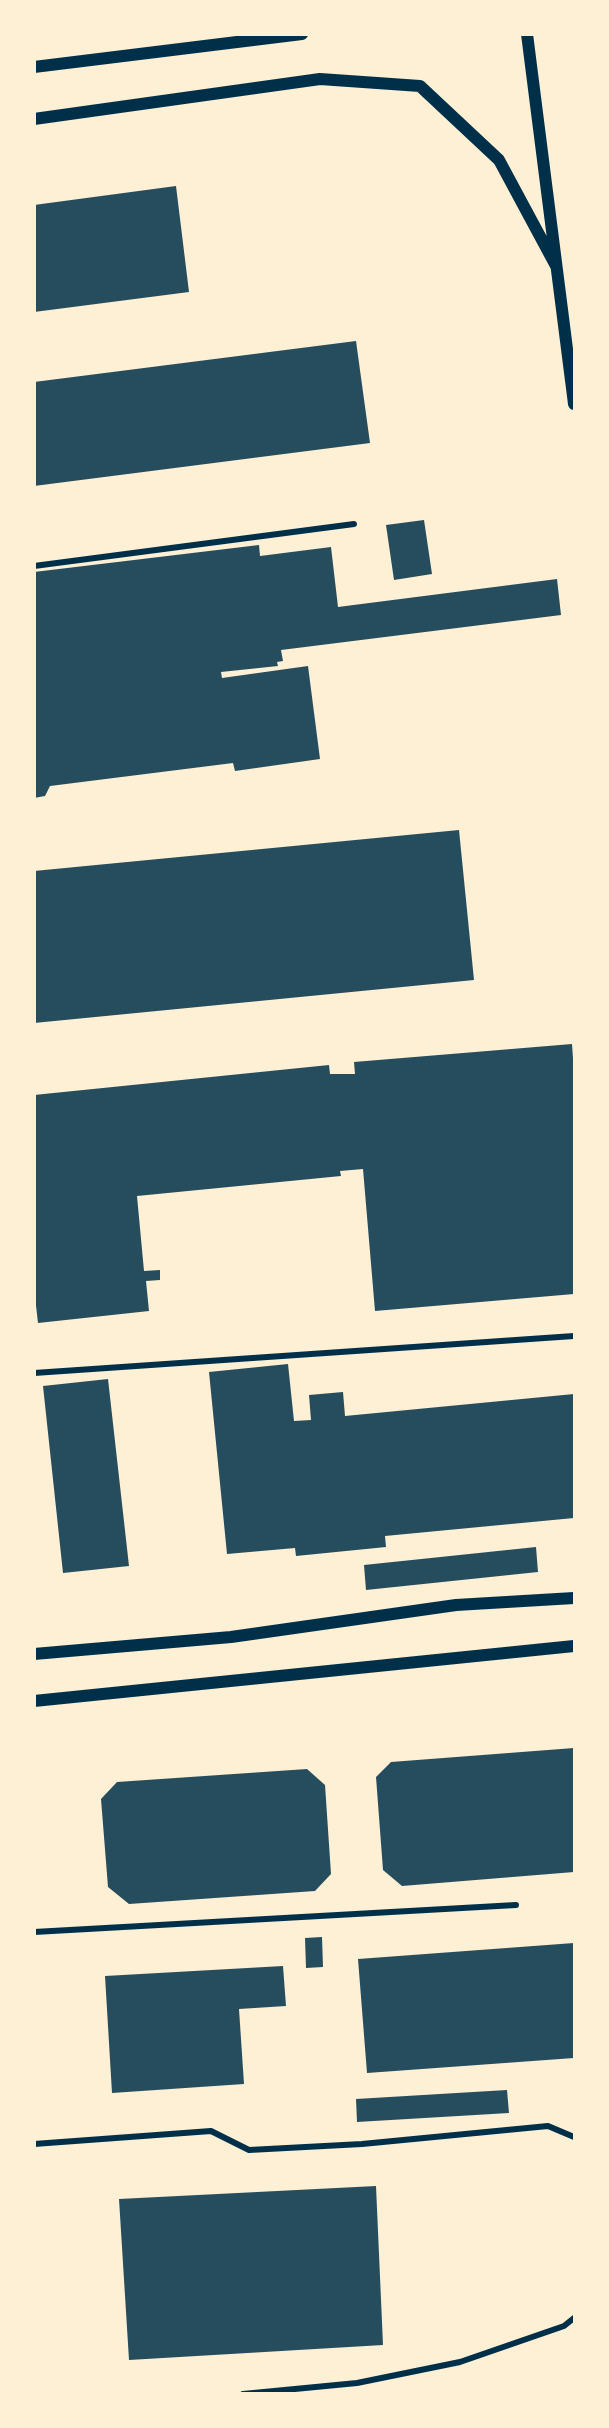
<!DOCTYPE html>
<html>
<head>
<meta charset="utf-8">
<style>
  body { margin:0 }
  #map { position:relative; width:609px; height:2428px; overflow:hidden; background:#fdf0d5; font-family:"Work Sans",sans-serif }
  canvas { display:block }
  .frame { position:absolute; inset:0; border:36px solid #fdf0d5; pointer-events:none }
</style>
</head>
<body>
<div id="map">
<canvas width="609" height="2428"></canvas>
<div class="frame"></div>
</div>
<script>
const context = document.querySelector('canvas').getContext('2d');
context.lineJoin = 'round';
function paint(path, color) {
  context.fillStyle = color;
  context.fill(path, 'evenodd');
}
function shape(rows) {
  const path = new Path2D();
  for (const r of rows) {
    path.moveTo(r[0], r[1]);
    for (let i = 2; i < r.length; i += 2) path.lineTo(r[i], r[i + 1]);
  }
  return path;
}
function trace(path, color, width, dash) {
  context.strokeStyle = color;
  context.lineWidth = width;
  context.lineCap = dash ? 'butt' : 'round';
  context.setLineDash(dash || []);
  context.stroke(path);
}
paint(shape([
  [176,186,189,292,34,312,34,205],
  [356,341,370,443,34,486,34,382],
  [424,520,432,574,394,580,386,525],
  [259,545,260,556,331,547,338,607,557,579,561,615,281,650,283,661,277,662,278,666,221,672,222,678,308,666,320,759,235,771,233,763,50,786,45,796,34,798,34,572],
  [459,830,474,980,34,1023,34,871],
  [572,1044,574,1072,574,1294,375,1311,363,1169,340,1171,341,1176,137,1196,144,1271,160,1270,160,1280,146,1281,149,1311,38,1323,34,1288,34,1095,329,1065,330,1074,355,1074,354,1062],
  [288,1364,294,1421,311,1420,309,1395,343,1392,345,1416,574,1394,574,1518,385,1536,386,1547,296,1556,295,1548,227,1554,209,1372],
  [108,1379,129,1566,63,1573,43,1386],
  [536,1547,538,1572,366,1590,364,1565],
  [574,1748,574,1872,402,1886,383,1870,376,1777,391,1762],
  [307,1769,325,1785,331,1874,315,1891,129,1904,108,1887,101,1799,117,1782],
  [322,1937,323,1967,306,1968,305,1938],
  [574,1943,574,2058,367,2073,358,1959],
  [283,1966,286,2006,239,2009,244,2084,112,2093,105,1976],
  [507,2090,509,2113,357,2122,356,2099],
  [376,2186,383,2345,129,2360,119,2199]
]), '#264d5e');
trace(shape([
  [34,566,354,524],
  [34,1373,574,1336],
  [34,1932,516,1905],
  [34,2144,211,2131,249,2150,362,2144,548,2126,574,2137],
  [243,2394,357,2383,460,2362,564,2326,574,2318]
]), '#003049', 6);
trace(shape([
  [527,34,574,404],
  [34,67,302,34],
  [34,119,320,79,420,86,499,160,556,266],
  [34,1654,231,1637,456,1605,574,1598],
  [34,1701,574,1646]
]), '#003049', 12);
</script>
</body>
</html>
